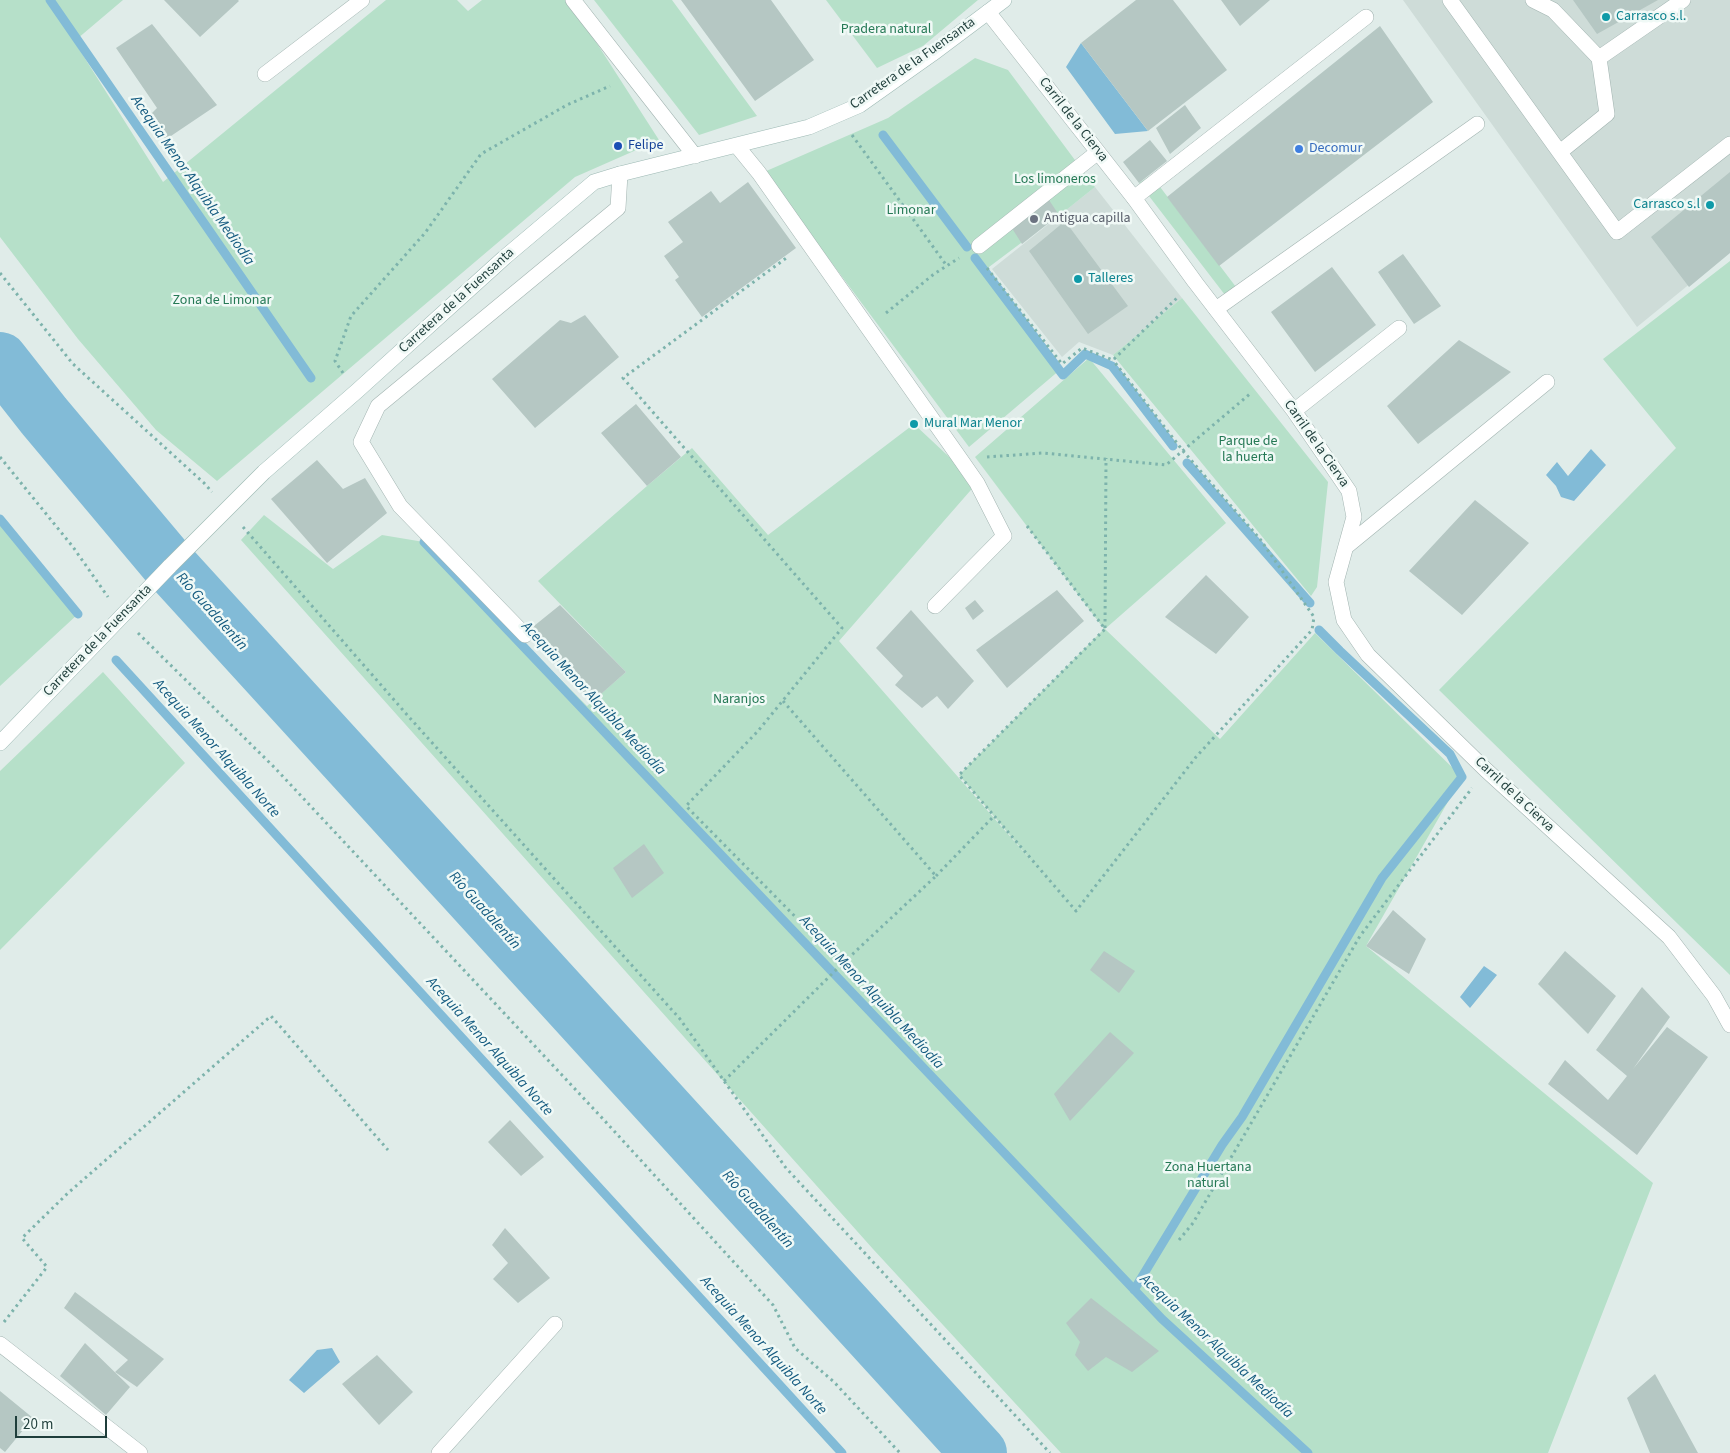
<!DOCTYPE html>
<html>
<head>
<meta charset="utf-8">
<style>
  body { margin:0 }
  #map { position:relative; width:1730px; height:1453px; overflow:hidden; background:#e0ece9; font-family:"Source Sans 3",sans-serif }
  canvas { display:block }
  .scale { position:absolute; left:15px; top:1416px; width:92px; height:22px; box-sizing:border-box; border:2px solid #1f3e3b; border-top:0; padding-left:6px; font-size:15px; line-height:18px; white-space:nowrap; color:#1f3e3b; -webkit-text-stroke:4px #f0f9f6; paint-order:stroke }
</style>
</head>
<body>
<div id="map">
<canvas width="1730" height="1453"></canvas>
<div class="scale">20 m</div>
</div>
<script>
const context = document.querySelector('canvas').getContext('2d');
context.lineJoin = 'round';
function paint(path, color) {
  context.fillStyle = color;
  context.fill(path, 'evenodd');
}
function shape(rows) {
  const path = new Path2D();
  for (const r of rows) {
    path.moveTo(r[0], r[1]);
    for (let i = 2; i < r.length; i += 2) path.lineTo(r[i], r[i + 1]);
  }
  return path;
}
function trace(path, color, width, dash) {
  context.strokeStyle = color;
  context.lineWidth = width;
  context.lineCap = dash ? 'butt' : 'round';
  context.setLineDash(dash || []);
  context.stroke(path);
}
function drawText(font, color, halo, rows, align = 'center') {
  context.font = font + ' "Source Sans 3",sans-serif';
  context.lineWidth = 5;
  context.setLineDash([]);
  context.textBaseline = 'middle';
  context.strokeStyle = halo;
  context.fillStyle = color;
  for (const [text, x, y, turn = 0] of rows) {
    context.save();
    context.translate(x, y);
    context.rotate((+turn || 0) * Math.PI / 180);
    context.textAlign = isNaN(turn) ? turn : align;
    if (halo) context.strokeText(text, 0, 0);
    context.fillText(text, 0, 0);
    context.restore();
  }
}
paint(shape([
  [1403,0,1730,0,1730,251,1637,327],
  [1095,187,1182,298,1113,355,1079,342,1062,357,992,269]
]), '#cedcd8');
paint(shape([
  [0,0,48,0,163,182,386,0,457,0,468,11,482,0,569,0,659,140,575,177,217,481,156,430,78,339,0,237],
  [50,0,123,0,77,39],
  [594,0,672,0,757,116,699,135],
  [826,0,978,0,923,46,877,68],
  [975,58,1008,70,1095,187,1050,223,1049,222,985,270,1061,369,969,447,764,172,888,118],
  [1151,175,1236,287,1225,295,1139,183],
  [1730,261,1730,975,1439,690,1676,448,1603,359],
  [1182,298,1328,482,1317,587,1311,596,1113,355],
  [1089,358,1226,523,1105,629,1220,739,1315,633,1462,777,1366,946,1653,1183,1548,1453,1061,1453,873,1249,241,540,264,515,333,569,382,535,424,542,587,706,626,672,538,581,647,486,692,448,768,535,914,424,977,483,839,641,1036,866,959,775,1104,629,975,457],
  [0,519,78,614,0,686],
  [103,672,185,763,0,950,0,771]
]), '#b6e0c9');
paint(shape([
  [1081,43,1148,131,1115,134,1066,67],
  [1591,449,1606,465,1574,501,1561,497,1556,486,1546,475,1557,462,1568,476],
  [1484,966,1497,975,1470,1008,1460,997],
  [332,1348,340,1362,304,1393,289,1380,317,1350]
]), '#82bbd7');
trace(shape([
  [50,0,311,378],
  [883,135,967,247],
  [975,258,1063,375,1085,354,1112,366,1173,446],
  [1187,463,1310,603],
  [0,519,78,614],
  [424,542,1162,1319,1308,1453],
  [116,660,842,1453],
  [1134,1290,1222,1145,1242,1117,1382,878,1462,777,1450,754,1340,651,1319,630]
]), '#82bbd7', 9);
trace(shape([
  [0,360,44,416,170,566,979,1453]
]), '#82bbd7', 56);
paint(shape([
  [164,0,238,0,239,1,200,37],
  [681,0,771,0,814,60,755,101],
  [1136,0,1173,0,1227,70,1148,131,1081,43],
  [1221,0,1270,0,1240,26],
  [1573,0,1658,0,1597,34],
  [152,24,217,105,165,140,149,116,157,108,116,48],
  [1380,26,1433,102,1219,266,1167,197],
  [1185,105,1201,128,1170,154,1156,128],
  [1150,140,1167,161,1139,183,1123,162],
  [1730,172,1730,253,1689,287,1651,237],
  [748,182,796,248,702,317,675,280,679,277,664,256,683,242,668,222,711,191,720,203],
  [1045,194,1059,215,1022,244,1008,222],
  [1065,221,1128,306,1088,334,1029,251],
  [1403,254,1441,306,1414,324,1378,272],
  [1332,267,1376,325,1315,372,1271,312],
  [585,315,619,357,535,428,492,379,560,320,571,323],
  [1459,340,1511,372,1418,444,1387,406],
  [636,404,681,457,647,486,601,433],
  [317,460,343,489,365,478,387,513,327,563,271,499],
  [1475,500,1529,543,1462,615,1409,571],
  [1206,575,1249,617,1216,654,1165,617],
  [1057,590,1084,621,1007,688,976,650],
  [975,600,984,611,973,620,965,608],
  [560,605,626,672,592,702,529,630],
  [911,610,974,681,948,709,937,696,922,708,895,685,903,676,876,648],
  [644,844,664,873,632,898,613,868],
  [1393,910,1426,939,1409,974,1366,946],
  [1104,951,1135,971,1119,993,1090,970],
  [1565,951,1616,996,1588,1034,1538,984],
  [1642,987,1670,1017,1633,1069,1667,1027,1708,1057,1637,1155,1548,1084,1565,1060,1608,1100,1627,1076,1596,1050],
  [1110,1032,1134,1053,1070,1121,1054,1094],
  [510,1120,544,1157,521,1176,488,1142],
  [505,1228,550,1278,518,1303,493,1279,508,1263,492,1245],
  [75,1292,164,1359,137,1387,115,1372,128,1360,64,1308],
  [1091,1298,1159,1351,1132,1372,1106,1357,1088,1371,1075,1355,1080,1342,1066,1323],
  [85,1343,130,1387,106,1415,60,1376],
  [377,1355,413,1392,379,1425,342,1384],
  [1655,1374,1698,1453,1650,1453,1627,1398],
  [0,1391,33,1418,5,1452,0,1448]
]), '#b5c7c3');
const lane = shape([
  [1134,198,1366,17],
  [1216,309,1477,124]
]);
const street = shape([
  [573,0,695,156],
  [1450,0,1617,232,1730,144],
  [1533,0,1553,10,1599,58,1683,0],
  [988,12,1134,198,1195,282,1294,411,1349,491,1354,517,1336,582,1344,620,1368,655,1486,770,1669,937,1714,996,1730,1025],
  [265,74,362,0],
  [737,146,759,173,961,460,977,483,1004,536,935,606],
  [1560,152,1607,114,1599,58],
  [979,246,1098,152],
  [1294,411,1399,328],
  [1347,546,1547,382],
  [525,635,400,506,361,442,378,406,618,208,620,174],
  [0,1344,140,1453],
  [439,1453,555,1324]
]);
const secondary = shape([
  [264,472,357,391,505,257,594,182,620,174,809,127,860,105,932,54,1004,0],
  [0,743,170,566]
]);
trace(lane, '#a2b4b1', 16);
trace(street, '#a2b4b1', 16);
trace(secondary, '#9db9b4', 16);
trace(shape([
  [852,135,947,266],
  [987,268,1062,364,1082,348,1113,360,1178,297],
  [0,273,73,364,204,483,212,492],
  [886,313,934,274,959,258],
  [343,373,335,361,351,316,425,233,481,154,567,105,610,86],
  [0,457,73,547,108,597],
  [987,457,1043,453,1166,465,1251,393],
  [1027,526,1105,629,959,775,1076,911,1196,757,1312,630,1314,617,1260,539,1183,451,1113,360],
  [243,527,409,717,680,1019,786,1168,1050,1453],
  [1105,628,1106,458],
  [138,633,275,768,604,1120,773,1305,795,1348,834,1382,900,1453],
  [783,701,936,876,842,964],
  [936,876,994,816],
  [724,1081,842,964,686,806,758,731,842,628,623,378,789,256],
  [1179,1240,1193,1223,1360,936,1472,788],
  [4,1322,47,1267,22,1238,68,1193,271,1016,388,1150]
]), '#7db3ac', 3, [2.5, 4]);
trace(lane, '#fff', 15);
trace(street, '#fff', 15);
trace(secondary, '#fff', 15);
const secondaryBridge = shape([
  [170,566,264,472]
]);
trace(secondaryBridge, '#9db9b4', 16, []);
trace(secondaryBridge, '#fff', 15);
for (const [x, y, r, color] of [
  [1606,17,5,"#0f9aa8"],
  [618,146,5,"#1a4fb4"],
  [1299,149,5,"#3f7fe0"],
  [1710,205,5,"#0f9aa8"],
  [1034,219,5,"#6b7280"],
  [1078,279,5,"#0f9aa8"],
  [914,424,5,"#0f9aa8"]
]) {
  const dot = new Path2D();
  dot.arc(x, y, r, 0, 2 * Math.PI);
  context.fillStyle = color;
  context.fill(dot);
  trace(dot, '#f0f9f6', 2);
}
drawText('14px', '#0d838f', '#f0f9f6', [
  ["Carrasco s.l.",1616,17],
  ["Carrasco s.l",1700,205,"right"],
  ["Talleres",1088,279],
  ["Mural Mar Menor",924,424]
], 'left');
drawText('14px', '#257955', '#f0f9f6', [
  ["Pradera natural",886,30],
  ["Los limoneros",1055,180],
  ["Limonar",911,211],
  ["Zona de Limonar",222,301],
  ["Parque de",1248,442],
  ["la huerta",1248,458],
  ["Naranjos",739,700],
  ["Zona Huertana",1208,1168],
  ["natural",1208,1184]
]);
drawText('14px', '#1f3e3b', '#f0f9f6', [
  ["Carretera de la Fuensanta",913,64,-35],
  ["Carril de la Cierva",1073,120,52],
  ["Carretera de la Fuensanta",457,301,-42],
  ["Carril de la Cierva",1316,444,55],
  ["Carretera de la Fuensanta",98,641,-46],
  ["Carril de la Cierva",1514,795,43]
]);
drawText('14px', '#164399', '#f0f9f6', [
  ["Felipe",628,146]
], 'left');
drawText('14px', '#366cbe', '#f0f9f6', [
  ["Decomur",1309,149]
], 'left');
drawText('14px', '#5b616d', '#f0f9f6', [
  ["Antigua capilla",1044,219]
], 'left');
drawText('italic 15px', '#135a7f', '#f0f9f6', [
  ["Acequia Menor Alquibla Mediodía",192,181,55],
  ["Río Guadalentín",211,612,48],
  ["Acequia Menor Alquibla Mediodía",593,699,47],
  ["Acequia Menor Alquibla Norte",216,749,48],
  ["Río Guadalentín",484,911,48],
  ["Acequia Menor Alquibla Mediodía",871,993,47],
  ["Acequia Menor Alquibla Norte",489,1047,48],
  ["Río Guadalentín",757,1210,48],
  ["Acequia Menor Alquibla Norte",763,1346,48],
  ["Acequia Menor Alquibla Mediodía",1216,1347,43]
]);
</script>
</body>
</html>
